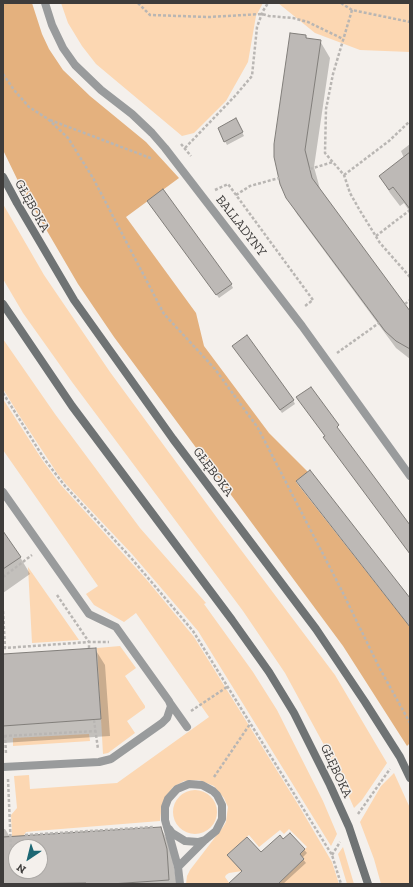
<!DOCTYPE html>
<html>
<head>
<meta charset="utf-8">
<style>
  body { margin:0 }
  #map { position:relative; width:413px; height:887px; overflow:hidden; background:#f4f0ec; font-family:"Zilla Slab",serif }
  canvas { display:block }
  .frame { position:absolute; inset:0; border:4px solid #3e3c3b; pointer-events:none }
  .north { position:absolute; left:8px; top:839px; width:40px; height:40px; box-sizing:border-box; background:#f4f0ec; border:1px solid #aba8a5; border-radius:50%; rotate:215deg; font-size:11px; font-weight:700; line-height:16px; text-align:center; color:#3e3c3b }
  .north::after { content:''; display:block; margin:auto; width:14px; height:18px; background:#1d6773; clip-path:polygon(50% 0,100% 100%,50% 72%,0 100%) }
</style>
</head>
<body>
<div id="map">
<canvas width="413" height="887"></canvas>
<div class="frame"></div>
<div class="north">N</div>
</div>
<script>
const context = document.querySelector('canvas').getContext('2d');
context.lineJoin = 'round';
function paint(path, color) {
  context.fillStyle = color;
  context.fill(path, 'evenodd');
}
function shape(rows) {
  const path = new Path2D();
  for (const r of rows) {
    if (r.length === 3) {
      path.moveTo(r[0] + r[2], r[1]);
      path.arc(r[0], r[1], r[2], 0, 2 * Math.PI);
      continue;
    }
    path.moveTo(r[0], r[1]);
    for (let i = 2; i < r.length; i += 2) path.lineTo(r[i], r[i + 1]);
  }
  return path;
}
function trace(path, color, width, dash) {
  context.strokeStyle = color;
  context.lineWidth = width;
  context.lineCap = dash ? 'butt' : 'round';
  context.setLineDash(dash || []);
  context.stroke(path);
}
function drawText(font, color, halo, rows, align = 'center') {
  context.font = font + ' "Zilla Slab",serif';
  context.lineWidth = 3;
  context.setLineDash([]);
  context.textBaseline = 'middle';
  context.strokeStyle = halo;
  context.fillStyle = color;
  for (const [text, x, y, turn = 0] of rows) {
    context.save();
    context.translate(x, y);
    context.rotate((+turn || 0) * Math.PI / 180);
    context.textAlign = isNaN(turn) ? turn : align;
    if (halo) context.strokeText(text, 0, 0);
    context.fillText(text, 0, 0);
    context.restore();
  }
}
paint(shape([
  [61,3,263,3,256,16,248,62,226,101,194,133,182,136,96,64,82,46,68,23],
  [278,3,410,3,410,52,360,50,315,33],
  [3,204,44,275,110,372,220,522,335,675,387,763,362,800,354,808,337,769,285,673,243,611,72,382,23,313,3,279],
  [3,339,55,414,140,528,206,603,204,604,253,672,277,710,323,801,337,834,331,846,198,631,132,554,65,483,57,473,19,415,3,389],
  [3,399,43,461,60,484,146,579,194,637,299,806,332,862,339,884,279,883,304,859,300,854,307,847,289,829,284,834,280,830,259,847,249,835,227,855,242,871,229,873,226,875,225,877,230,884,186,884,187,876,190,870,223,827,226,822,227,814,228,807,224,798,214,786,199,780,184,781,173,787,167,795,161,812,160,821,36,831,26,832,16,847,13,855,11,815,17,808,14,776,29,775,30,789,117,783,209,717,136,613,124,622,94,605,86,594,98,586,3,450],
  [28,567,79,640,32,643],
  [120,646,136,668,125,676,145,706,145,708,127,721,135,733,108,753,103,754,97,648],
  [89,734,90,741,13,746,13,738],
  [394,773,410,808,410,884,381,884,374,859,360,822,381,786],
  [195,812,22],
  [343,847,354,884,347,884,338,854]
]), '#fcd7b2');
paint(shape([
  [3,3,32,3,42,34,49,49,63,70,90,96,146,142,179,178,126,217,196,313,204,346,269,433,308,472,296,482,410,627,410,743,407,746,343,646,114,337,78,284,19,183,3,150]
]), '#e4b17e');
paint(shape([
  [306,36,307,39,320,41,330,58,314,167,320,189,410,313,410,359,396,348,297,214,287,197],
  [236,120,244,136,227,145,225,141],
  [410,144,410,212,404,203,400,206,390,193,380,176,404,158,401,151],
  [151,205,231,284,233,288,219,298],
  [236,350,293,400,295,404,282,413],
  [3,533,20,557,30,574,3,593],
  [3,644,4,655,95,649,105,665,110,736,3,743],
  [161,828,170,845,177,884,3,884,3,829,5,829,10,837],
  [16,847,40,847,40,871,16,871],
  [290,834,307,853,302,858,306,863,283,884,235,884,242,872,228,856,261,853,283,840]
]), '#0003');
const building = shape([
  [290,33,306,35,306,38,321,40,305,150,312,178,410,311,410,349,396,341,385,331,286,198,280,184,274,157,274,144,290,33],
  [236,118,243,132,224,142,218,128,236,118],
  [410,152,410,209,393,187,389,190,379,176,410,152],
  [163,189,232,284,216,295,147,201,163,189],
  [247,335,294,400,280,410,232,346,247,335],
  [311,387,339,425,337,427,410,525,410,554,323,437,325,436,296,397,311,387],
  [310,470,410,598,410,627,296,481,310,470],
  [3,531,21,557,3,569,3,531],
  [96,648,101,719,3,726,3,654,96,648],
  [161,827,167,849,169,880,111,884,86,884,86,883,3,884,3,837,161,827],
  [16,847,40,847,40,871,16,871,16,847],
  [290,833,305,849,300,854,304,859,278,884,228,884,242,871,227,855,247,837,261,852,280,835,283,839,290,833]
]);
paint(building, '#bdb9b6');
trace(building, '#817e7a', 1);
trace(shape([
  [138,3,150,15,209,17,262,14,269,16,293,18,308,22,343,39],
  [341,3,352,10,410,22],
  [352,10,333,74,326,109,325,153,344,175,350,193,359,209,380,243,410,277],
  [3,74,14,90,29,107,48,119,68,138,93,178,164,314,215,369,258,428,341,589,380,669,410,723],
  [50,120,153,159],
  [181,144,191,156],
  [185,148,235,96,252,76,257,27,263,11,268,3],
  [310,169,333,162],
  [344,175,389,141,410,121],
  [215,190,228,184,313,300,305,306],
  [236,195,250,186,279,178],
  [376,236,410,210],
  [405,304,410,300],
  [337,353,379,323],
  [3,393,45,460,65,486,132,559,193,631,332,855,341,884],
  [3,577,32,555],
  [57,595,89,642,89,648],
  [3,611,5,648,89,642,109,642],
  [191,711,227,687],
  [94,720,98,749],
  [5,735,6,754],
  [4,736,96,731],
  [214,777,250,724],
  [8,779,11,850],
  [358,814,390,769],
  [25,835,153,827],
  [332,855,340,842]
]), '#b9b6b3', 2.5, [3, 2]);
trace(shape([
  [3,492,89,614,116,627,169,701,171,706,167,718,162,723,111,759,99,762,3,767],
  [170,703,187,727],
  [169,829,172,833,185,841,198,842,205,840],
  [178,867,205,840,216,831,222,819,222,805,217,795,213,791,202,785,189,784,177,789,168,799,165,807,165,820,178,867,180,884]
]), '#999b9c', 8);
trace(shape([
  [45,3,52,25,63,48,75,65,101,90,132,114,152,133,165,148,302,326,410,476]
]), '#999b9c', 8);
trace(shape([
  [3,177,17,203,74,300,173,439,316,629,365,702,400,757,410,778],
  [3,304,72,406,232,620,269,672,294,713,330,785,349,827,368,884]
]), '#6f7374', 8);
drawText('13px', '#3e3c3b', '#f4f0ec', [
  ["GŁĘBOKA",32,206,61],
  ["BALLADYNY",241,226,52],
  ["GŁĘBOKA",213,472,53],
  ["GŁĘBOKA",336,771,65]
]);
</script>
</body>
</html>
